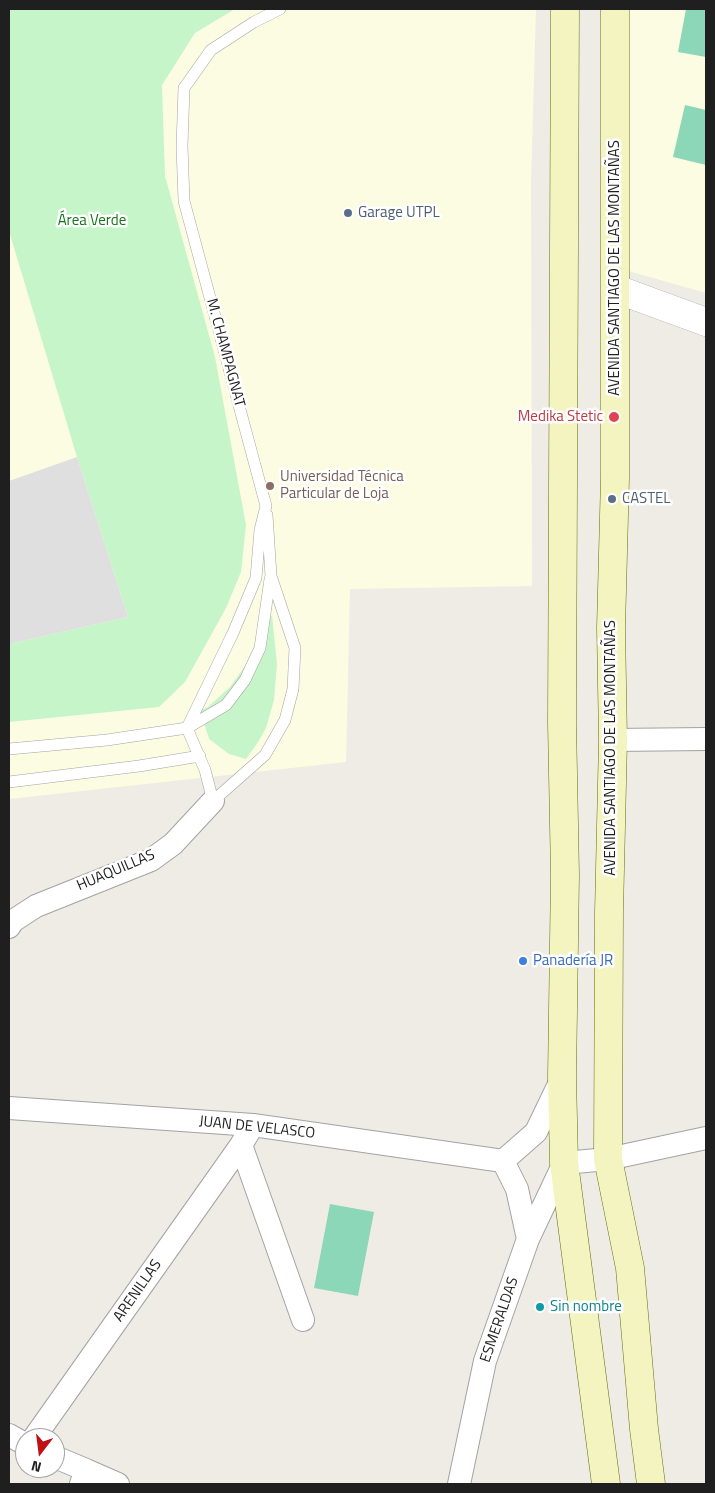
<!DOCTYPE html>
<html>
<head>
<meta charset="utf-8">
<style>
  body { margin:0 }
  #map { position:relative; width:715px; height:1493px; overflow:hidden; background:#efece6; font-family:"Titillium Web",sans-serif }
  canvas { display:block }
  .frame { position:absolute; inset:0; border:10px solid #1f1f1f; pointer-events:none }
  .north { position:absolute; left:15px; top:1428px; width:50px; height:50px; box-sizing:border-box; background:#fff; border:1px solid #a5a5a5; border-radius:50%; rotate:195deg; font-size:14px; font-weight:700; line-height:20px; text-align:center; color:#1f1f1f }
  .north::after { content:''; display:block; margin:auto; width:18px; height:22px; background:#bd1116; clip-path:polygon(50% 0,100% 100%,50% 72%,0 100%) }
</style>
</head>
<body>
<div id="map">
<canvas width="715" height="1493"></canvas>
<div class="frame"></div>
<div class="north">N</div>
</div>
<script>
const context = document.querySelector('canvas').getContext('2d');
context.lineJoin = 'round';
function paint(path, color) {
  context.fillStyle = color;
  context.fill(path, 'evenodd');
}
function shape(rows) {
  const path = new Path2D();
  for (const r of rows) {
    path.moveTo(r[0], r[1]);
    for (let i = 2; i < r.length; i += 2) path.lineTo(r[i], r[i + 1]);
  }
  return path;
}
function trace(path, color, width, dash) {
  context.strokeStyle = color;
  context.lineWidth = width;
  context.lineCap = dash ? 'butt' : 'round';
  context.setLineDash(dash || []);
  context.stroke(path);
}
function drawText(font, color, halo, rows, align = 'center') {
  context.font = font + ' "Titillium Web",sans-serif';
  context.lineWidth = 5;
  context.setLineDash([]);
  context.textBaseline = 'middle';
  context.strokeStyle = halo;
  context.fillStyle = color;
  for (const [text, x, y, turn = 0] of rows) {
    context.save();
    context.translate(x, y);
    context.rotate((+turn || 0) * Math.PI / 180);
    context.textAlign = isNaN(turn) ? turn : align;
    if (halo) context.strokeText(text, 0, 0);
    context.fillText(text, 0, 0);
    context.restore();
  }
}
paint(shape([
  [9,9,536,9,531,182,532,586,350,589,346,762,9,799],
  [609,9,706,9,706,293,611,266]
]), '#fcfce2');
paint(shape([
  [9,9,235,9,195,33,162,85,165,176,215,357,246,525,241,572,226,608,185,682,159,707,9,722,9,644,128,617,77,457,9,231],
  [272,615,277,664,274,700,266,728,258,742,246,759,229,754,209,739,200,710,208,707,230,687,247,663]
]), '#c7f5ca');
paint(shape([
  [686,9,706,9,706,57,678,52],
  [685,105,706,110,706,165,673,157],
  [330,1204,374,1212,358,1296,314,1288]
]), '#8bd7b8');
paint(shape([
  [77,457,128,617,9,644,9,481]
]), '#dfdfdf');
const service = shape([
  [187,728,233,633,256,578,260,530,266,506,184,201,182,146,184,88,211,50,254,22,280,9],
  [187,728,205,770,213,801,265,755,285,720,293,689,295,648,271,576,267,515],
  [9,749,107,740,187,728,226,705,245,680,260,648,270,579],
  [9,782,139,766,200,756]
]);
const minor = shape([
  [613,740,706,739],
  [9,927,13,921,36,906,151,860,173,844,213,801],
  [9,1108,253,1125,503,1161,536,1132,562,1078],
  [241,1145,303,1320],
  [503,1161,517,1189,528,1239],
  [9,1435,25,1444],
  [34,1438,241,1145,253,1125],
  [55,1457,86,1470,81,1484],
  [86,1470,118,1484],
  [459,1484,485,1361,528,1239,564,1163,608,1159,706,1138]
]);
const tertiary = shape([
  [616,289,706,322]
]);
const secondary = shape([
  [565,9,562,723,565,875,562,1077,564,1163,606,1484],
  [615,9,615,478,611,628,613,740,609,912,608,1159,630,1268,644,1429,651,1484]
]);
trace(service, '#a3a3a3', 12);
trace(minor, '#a3a3a3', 24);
trace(tertiary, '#a3a3a3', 29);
trace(secondary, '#666e0e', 29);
trace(service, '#fff', 11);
trace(minor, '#fff', 22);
trace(tertiary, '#fff', 28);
trace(secondary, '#f3f4bf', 28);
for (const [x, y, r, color] of [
  [348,213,5,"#5c6f8a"],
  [614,417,6,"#e0444e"],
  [270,486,5,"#8d6e63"],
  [612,499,5,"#5c6f8a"],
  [523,961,5,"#3f7fe0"],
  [540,1307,5,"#0f9aa8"]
]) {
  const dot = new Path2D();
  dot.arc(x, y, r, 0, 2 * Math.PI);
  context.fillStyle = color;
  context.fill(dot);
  trace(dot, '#fff', 2);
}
drawText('15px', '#4e5e75', '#fff', [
  ["Garage UTPL",358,213],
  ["CASTEL",622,499]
], 'left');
drawText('15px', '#15751b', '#fff', [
  ["Área Verde",92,221]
]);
drawText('15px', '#1f1f1f', '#fff', [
  ["AVENIDA SANTIAGO DE LAS MONTAÑAS",615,268,-90],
  ["M. CHAMPAGNAT",225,353,75],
  ["AVENIDA SANTIAGO DE LAS MONTAÑAS",611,748,-90],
  ["HUAQUILLAS",116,871,-23],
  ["JUAN DE VELASCO",257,1128,6],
  ["ARENILLAS",138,1291,-55],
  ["ESMERALDAS",500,1320,-71]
]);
drawText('15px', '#be3a42', '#fff', [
  ["Medika Stetic",603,417]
], 'right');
drawText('15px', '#785e54', '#fff', [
  ["Universidad Técnica",280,477],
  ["Particular de Loja",280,494]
], 'left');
drawText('15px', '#366cbe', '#fff', [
  ["Panadería JR",533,961]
], 'left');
drawText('15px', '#0d838f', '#fff', [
  ["Sin nombre",550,1307]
], 'left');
</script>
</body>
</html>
